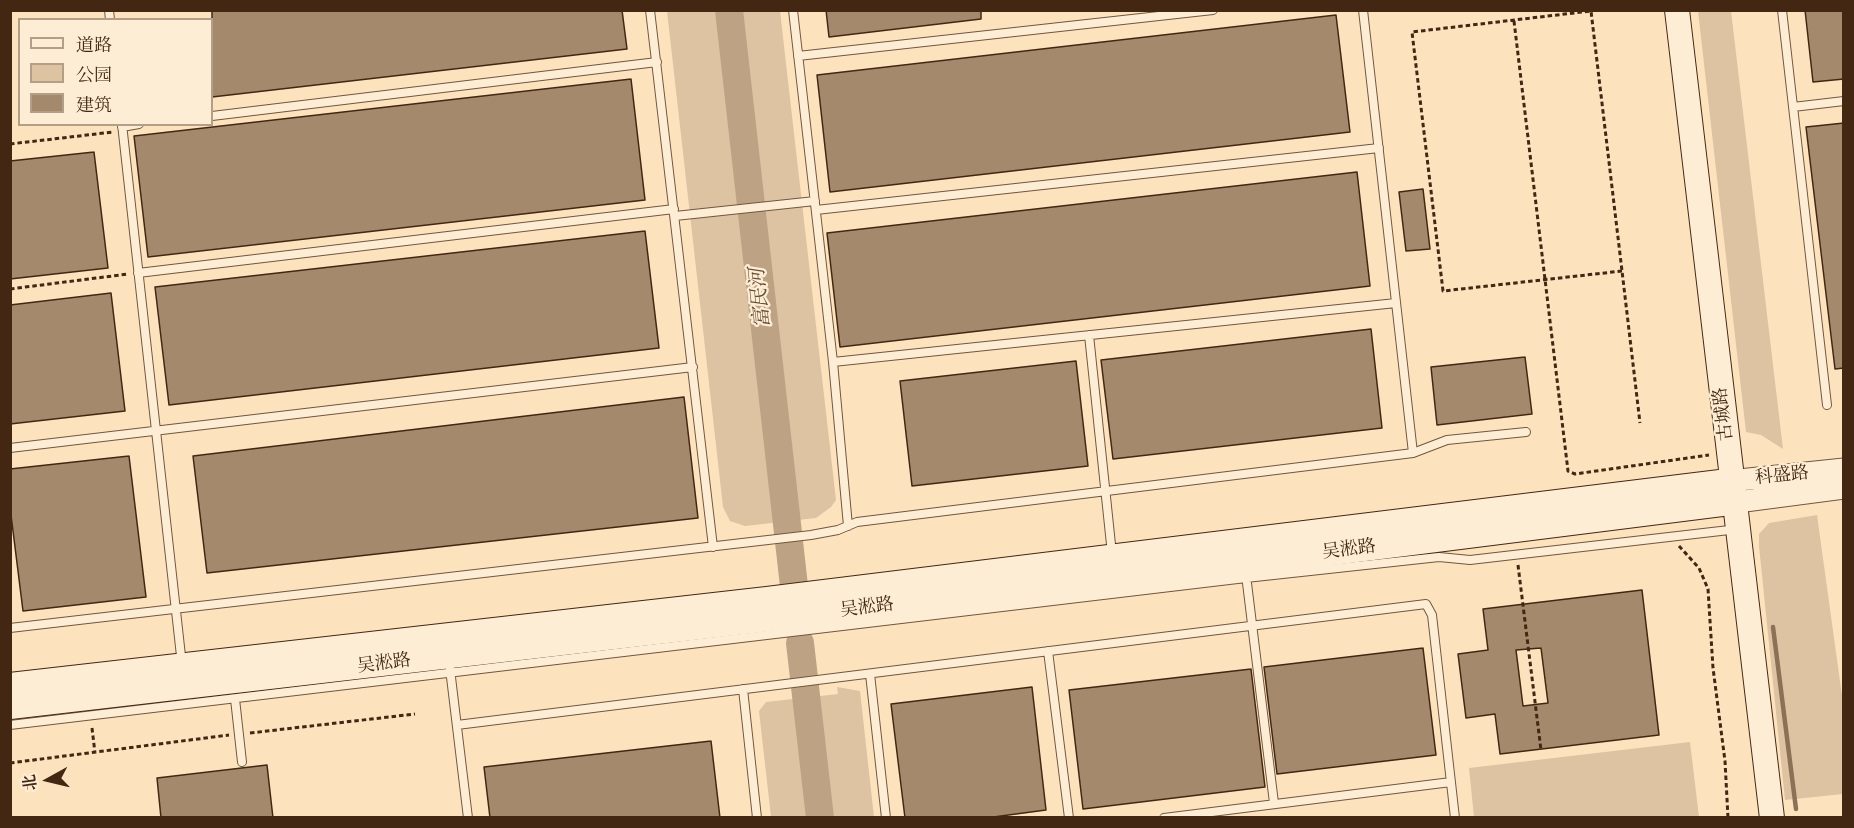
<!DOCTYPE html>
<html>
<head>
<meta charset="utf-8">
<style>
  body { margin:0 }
  #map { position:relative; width:1854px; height:828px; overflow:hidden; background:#fce3be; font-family:"IM FELL French Canon","Noto Serif SC",serif }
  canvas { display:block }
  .frame { position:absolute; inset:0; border:12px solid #442713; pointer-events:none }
  .legend { position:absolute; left:18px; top:18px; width:195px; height:108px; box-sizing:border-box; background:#fdedd5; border:2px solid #b39e87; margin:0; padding:8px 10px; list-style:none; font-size:18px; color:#442713 }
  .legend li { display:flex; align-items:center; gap:12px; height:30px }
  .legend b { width:30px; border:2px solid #b39e87 }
  .north { position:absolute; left:18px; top:750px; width:60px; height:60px; -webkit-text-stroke:4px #fdedd5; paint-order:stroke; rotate:262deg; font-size:16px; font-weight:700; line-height:24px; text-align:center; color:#442713 }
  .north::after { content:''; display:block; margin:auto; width:21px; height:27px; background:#442713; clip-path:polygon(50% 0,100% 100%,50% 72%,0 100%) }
</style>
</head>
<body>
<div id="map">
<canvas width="1854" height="828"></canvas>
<div class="frame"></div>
<ul class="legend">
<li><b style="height:8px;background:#fdedd5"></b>道路</li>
<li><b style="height:16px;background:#ddc3a1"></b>公园</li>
<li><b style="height:16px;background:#a4896c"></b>建筑</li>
</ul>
<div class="north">北</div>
</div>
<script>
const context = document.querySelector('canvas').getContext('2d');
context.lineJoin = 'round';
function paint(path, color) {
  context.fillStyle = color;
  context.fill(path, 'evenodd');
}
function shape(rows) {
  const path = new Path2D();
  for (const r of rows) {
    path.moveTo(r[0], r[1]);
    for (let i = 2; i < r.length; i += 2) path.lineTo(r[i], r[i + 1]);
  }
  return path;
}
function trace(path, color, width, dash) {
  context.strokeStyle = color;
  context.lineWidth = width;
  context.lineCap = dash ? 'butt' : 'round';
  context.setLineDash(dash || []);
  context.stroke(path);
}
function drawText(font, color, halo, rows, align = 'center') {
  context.font = font + ' "IM FELL French Canon","Noto Serif SC",serif';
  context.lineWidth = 4.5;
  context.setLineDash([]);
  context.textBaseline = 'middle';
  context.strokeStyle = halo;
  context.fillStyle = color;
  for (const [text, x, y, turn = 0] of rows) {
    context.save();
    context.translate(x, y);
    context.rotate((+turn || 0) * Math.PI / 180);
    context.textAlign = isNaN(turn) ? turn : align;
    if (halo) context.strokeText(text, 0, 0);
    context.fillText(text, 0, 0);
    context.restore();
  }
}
paint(shape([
  [667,11,780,11,836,500,831,507,816,518,745,526,730,521,723,507],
  [1698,11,1731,11,1783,449,1761,435,1746,432],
  [1817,515,1843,703,1843,794,1785,800,1759,546,1759,534,1769,523],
  [837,687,860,691,874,817,771,817,759,711,766,702,838,694],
  [1690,742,1699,817,1474,817,1469,768]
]), '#ddc3a1');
trace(shape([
  [1773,627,1796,809]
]), '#8d7157', 4.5);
trace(shape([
  [729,10,794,586],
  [800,643,820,818]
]), '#bda384', 28);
const building = shape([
  [212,10,622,10,627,49,212,97,212,10],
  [826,10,981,10,981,19,829,37,826,10],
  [1805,10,1844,10,1844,79,1813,82,1805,10],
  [1336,15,1350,132,830,192,817,75,1336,15],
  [631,79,645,200,148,257,134,136,631,79],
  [1844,123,1844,368,1835,369,1806,127,1844,123],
  [94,152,108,268,10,279,10,161,94,152],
  [1357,172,1370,286,840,347,827,233,1357,172],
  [1423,189,1430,249,1406,251,1399,192,1423,189],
  [645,231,659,348,169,405,155,287,645,231],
  [111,293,125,411,10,424,10,305,111,293],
  [1371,329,1382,428,1113,459,1101,360,1371,329],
  [1525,357,1532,414,1437,425,1431,367,1525,357],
  [1076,361,1088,466,912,486,900,381,1076,361],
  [684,397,698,518,207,573,193,456,684,397],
  [129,456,146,597,23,611,10,507,10,469,129,456],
  [1642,590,1659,735,1500,754,1495,714,1466,718,1458,654,1488,650,1483,609,1642,590],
  [1541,648,1548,703,1523,706,1516,650,1541,648],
  [1423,648,1436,755,1277,774,1264,667,1423,648],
  [1251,669,1265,787,1083,809,1069,690,1251,669],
  [1032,687,1046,810,986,818,905,818,891,704,1032,687],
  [711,741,720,818,490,818,484,767,711,741],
  [267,765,273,818,161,818,157,778,267,765]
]);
paint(building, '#a4896c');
trace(building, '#442713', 1.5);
const service = shape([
  [109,10,110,20],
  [650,10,713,547],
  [793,10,833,362,848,526],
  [1363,10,1413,453],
  [1782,10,1827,405],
  [798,56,1213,10],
  [1793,107,1844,101],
  [212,116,657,62],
  [122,124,182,665],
  [122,127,139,124],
  [816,210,1379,148],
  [675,216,815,201],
  [138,273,674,209],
  [1089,335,1112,554],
  [833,362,1396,303],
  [10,448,693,367],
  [1246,575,1274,803],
  [10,628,811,535,838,530,857,522,1413,453,1447,440,1526,432],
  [1048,651,1069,818],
  [450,669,468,818],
  [870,674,886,818],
  [743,689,757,818],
  [235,699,242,762],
  [10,725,1246,578,1439,557,1470,560,1738,529],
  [457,725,1426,604,1432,615,1455,818],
  [1164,818,1451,782]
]);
const tertiary = shape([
  [1720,482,1844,469],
  [1722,504,1844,488]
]);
const secondary = shape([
  [1677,10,1772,818],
  [10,685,767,599,1720,482],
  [10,707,1245,564,1722,504]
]);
trace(service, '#72563e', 10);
trace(tertiary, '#72563e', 23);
trace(secondary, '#442713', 26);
trace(shape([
  [1514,21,1568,471,1575,474,1709,455],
  [10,144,113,132],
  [1622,271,1443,291,1412,32,1591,11,1622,271,1640,423],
  [10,289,128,274],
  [1679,546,1699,568,1708,589,1713,668,1725,761,1728,818],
  [1518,565,1541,750],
  [92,728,95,753],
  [250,733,415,714],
  [10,763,229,735]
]), '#442713', 3, [4.5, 3]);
trace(service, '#fdedd5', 8);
trace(tertiary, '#fdedd5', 21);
trace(secondary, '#fdedd5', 24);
drawText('18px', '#442713', '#fdedd5', [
  ["古城路",1724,414,-97],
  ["科盛路",1782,476,-6],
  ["吴淞路",1349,550,-7],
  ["吴淞路",867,608,-7],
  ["吴淞路",384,664,-7]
]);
drawText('italic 20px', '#684c35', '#fdedd5', [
  ["富民河",761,298,-96]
]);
</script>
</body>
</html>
